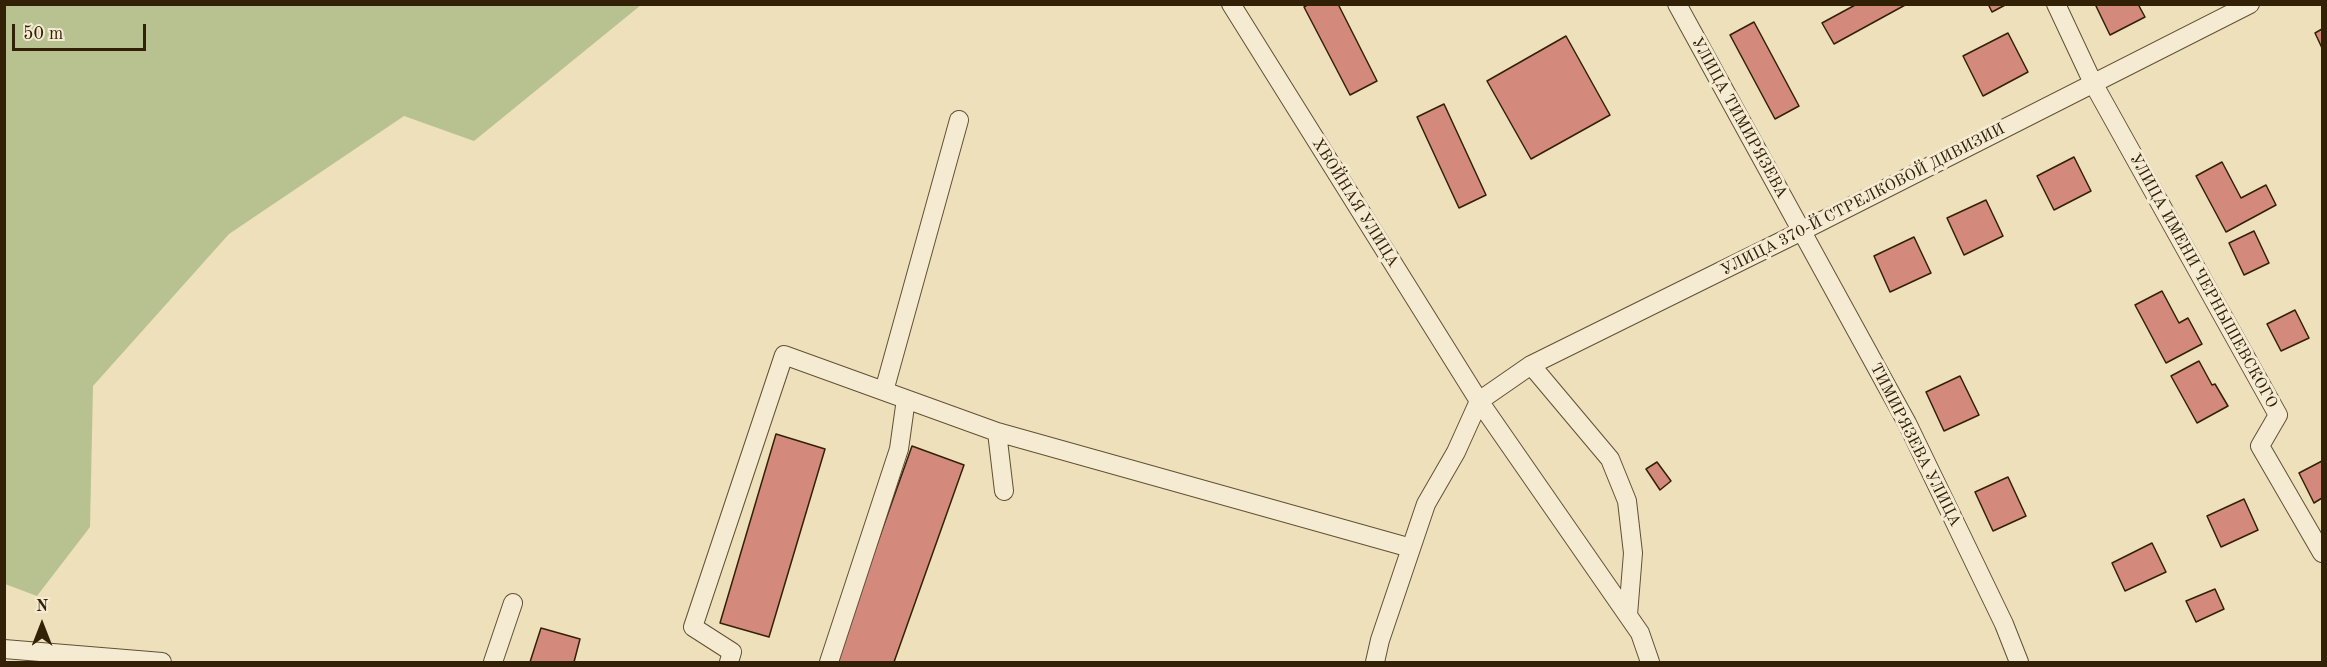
<!DOCTYPE html>
<html>
<head>
<meta charset="utf-8">
<style>
  body { margin:0 }
  #map { position:relative; width:2327px; height:667px; overflow:hidden; background:#eee0ba; font-family:"Old Standard TT",serif }
  canvas { display:block }
  .frame { position:absolute; inset:0; border:6px solid #322107; pointer-events:none }
  .north { position:absolute; left:12px; top:595px; width:60px; height:60px; -webkit-text-stroke:4px #f4ebd2; paint-order:stroke; rotate:0deg; font-size:16px; font-weight:700; line-height:24px; text-align:center; color:#322107 }
  .north::after { content:''; display:block; margin:auto; width:21px; height:27px; background:#322107; clip-path:polygon(50% 0,100% 100%,50% 72%,0 100%) }
  .scale { position:absolute; left:12px; top:24px; width:134px; height:27px; box-sizing:border-box; border:3px solid #322107; border-top:0; padding-left:8px; font-size:18px; line-height:21px; white-space:nowrap; color:#322107; -webkit-text-stroke:4px #f4ebd2; paint-order:stroke }
</style>
</head>
<body>
<div id="map">
<canvas width="2327" height="667"></canvas>
<div class="frame"></div>
<div class="north">N</div>
<div class="scale">50 m</div>
</div>
<script>
const context = document.querySelector('canvas').getContext('2d');
context.lineJoin = 'round';
function paint(path, color) {
  context.fillStyle = color;
  context.fill(path, 'evenodd');
}
function shape(rows) {
  const path = new Path2D();
  for (const r of rows) {
    path.moveTo(r[0], r[1]);
    for (let i = 2; i < r.length; i += 2) path.lineTo(r[i], r[i + 1]);
  }
  return path;
}
function trace(path, color, width, dash) {
  context.strokeStyle = color;
  context.lineWidth = width;
  context.lineCap = dash ? 'butt' : 'round';
  context.setLineDash(dash || []);
  context.stroke(path);
}
function drawText(font, color, halo, rows, align = 'center') {
  context.font = font + ' "Old Standard TT",serif';
  context.lineWidth = 6;
  context.setLineDash([]);
  context.textBaseline = 'middle';
  context.strokeStyle = halo;
  context.fillStyle = color;
  for (const [text, x, y, turn = 0] of rows) {
    context.save();
    context.translate(x, y);
    context.rotate((+turn || 0) * Math.PI / 180);
    context.textAlign = isNaN(turn) ? turn : align;
    if (halo) context.strokeText(text, 0, 0);
    context.fillText(text, 0, 0);
    context.restore();
  }
}
paint(shape([
  [4,5,5,4,641,5,474,141,404,116,229,234,93,386,90,527,37,596,5,584]
]), '#b8c290');
const building = shape([
  [1309,4,1338,4,1377,81,1350,95,1304,7,1309,4],
  [1857,4,1907,4,1834,44,1822,23,1857,4],
  [1988,4,2007,4,1992,12,1988,4],
  [2095,4,2138,4,2145,17,2110,35,2095,4],
  [1754,22,1799,106,1775,119,1730,35,1754,22],
  [2322,29,2322,48,2315,33,2322,29],
  [2008,33,2028,72,1983,96,1963,56,2008,33],
  [1566,36,1610,115,1531,159,1487,81,1566,36],
  [1444,104,1486,195,1459,208,1417,117,1444,104],
  [2074,157,2091,191,2054,210,2037,176,2074,157],
  [2222,162,2241,198,2266,185,2276,205,2226,232,2196,176,2222,162],
  [1986,200,2003,236,1964,255,1947,218,1986,200],
  [2254,231,2269,263,2244,275,2229,243,2254,231],
  [1914,237,1931,273,1890,292,1874,256,1914,237],
  [2162,291,2179,323,2188,318,2202,344,2166,363,2135,305,2162,291],
  [2295,310,2309,338,2281,351,2267,324,2295,310],
  [2199,361,2212,385,2215,384,2228,406,2197,423,2171,376,2199,361],
  [1960,376,1979,415,1944,431,1926,392,1960,376],
  [776,434,825,449,769,637,720,623,776,434],
  [912,446,964,465,894,662,835,662,912,446],
  [2322,461,2322,498,2314,503,2299,473,2322,461],
  [1657,462,1671,481,1660,490,1646,469,1657,462],
  [2008,477,2026,516,1993,531,1975,492,2008,477],
  [2244,499,2258,530,2221,547,2207,516,2244,499],
  [2152,543,2166,572,2125,591,2112,563,2152,543],
  [2215,589,2224,609,2196,622,2186,601,2215,589],
  [541,628,580,639,574,662,530,662,541,628]
]);
paint(building, '#d4897d');
trace(building, '#322107', 1.5);
const minor = shape([
  [1231,4,1479,401,1640,633,1650,662],
  [1677,4,1907,423,2004,624,2019,662],
  [2056,4,2093,83,2278,415,2260,446,2322,553],
  [1531,365,1610,459,1627,501,1633,553,1628,615],
  [884,391,959,120],
  [1479,401,1531,365,1802,231,2250,4],
  [997,432,1411,548],
  [4,649,162,662],
  [493,662,513,603],
  [729,662,732,652,693,627,784,355,997,432,1004,491],
  [829,662,899,449,906,399],
  [1375,662,1380,640,1426,504,1456,452,1479,401]
]);
trace(minor, '#615134', 20);
trace(minor, '#f4ebd2', 18);
drawText('16px', '#322107', '#f4ebd2', [
  ["УЛИЦА ТИМИРЯЗЕВА",1739,118,61],
  ["УЛИЦА 370-Й СТРЕЛКОВОЙ ДИВИЗИИ",1863,200,-27],
  ["ХВОЙНАЯ УЛИЦА",1355,203,58],
  ["УЛИЦА ИМЕНИ ЧЕРНЫШЕВСКОГО",2203,281,61],
  ["ТИМИРЯЗЕВА УЛИЦА",1915,445,63]
]);
</script>
</body>
</html>
